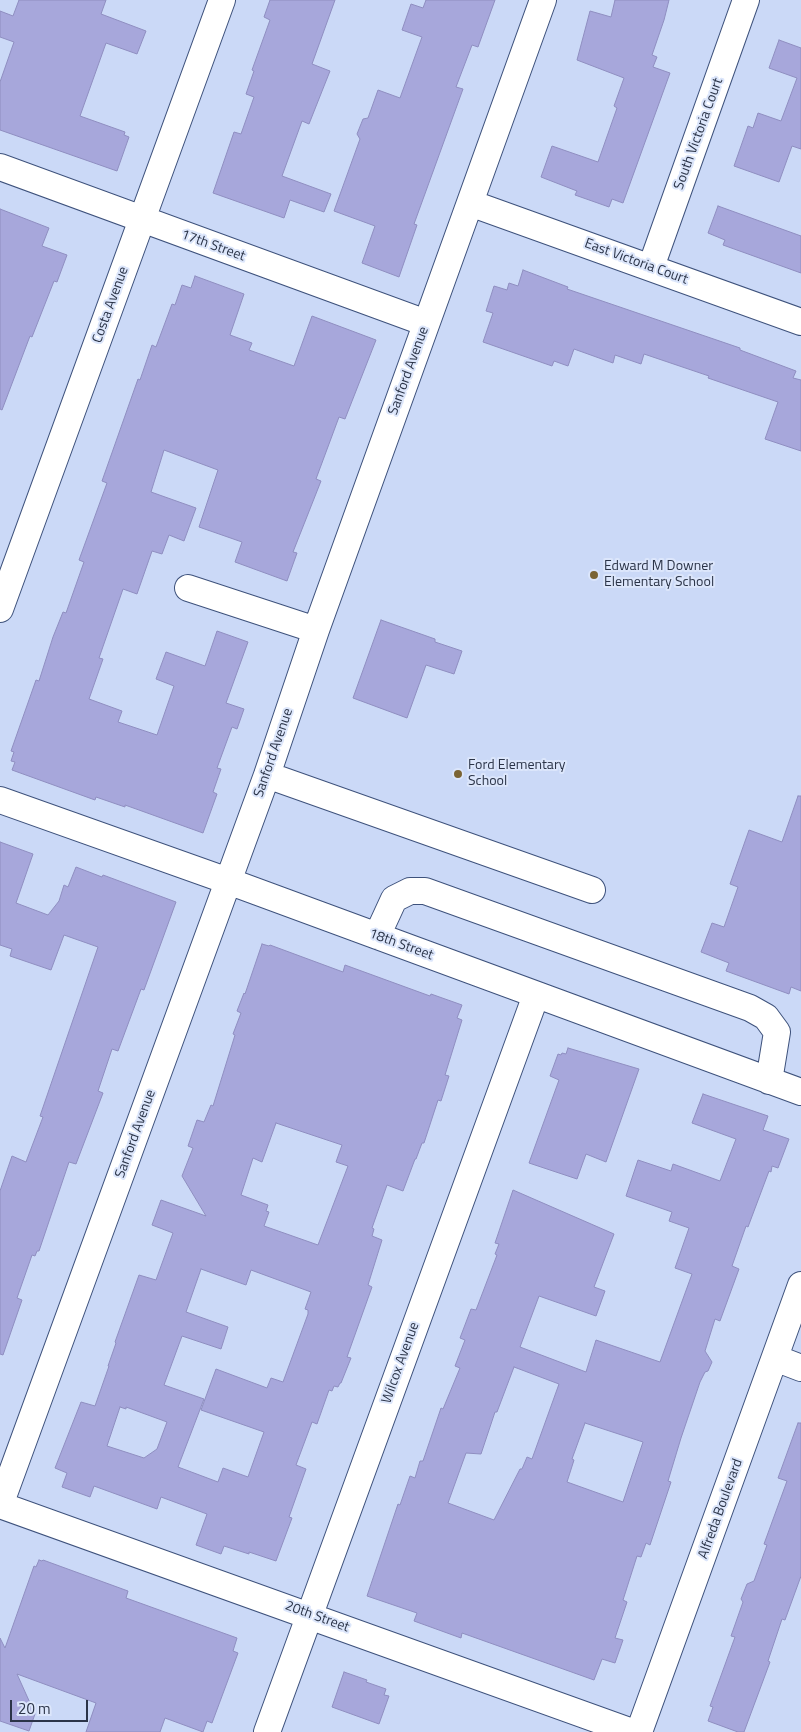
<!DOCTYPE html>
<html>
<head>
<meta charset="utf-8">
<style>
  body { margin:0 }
  #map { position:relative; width:801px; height:1732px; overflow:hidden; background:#cbd9f7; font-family:"Titillium Web",sans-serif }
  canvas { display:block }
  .scale { position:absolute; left:10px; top:1700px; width:78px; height:22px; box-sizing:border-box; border:2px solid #2b3448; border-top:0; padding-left:6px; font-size:15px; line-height:18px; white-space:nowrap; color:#2b3448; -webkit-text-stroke:4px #dce6fb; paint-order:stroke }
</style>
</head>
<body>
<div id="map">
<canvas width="801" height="1732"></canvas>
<div class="scale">20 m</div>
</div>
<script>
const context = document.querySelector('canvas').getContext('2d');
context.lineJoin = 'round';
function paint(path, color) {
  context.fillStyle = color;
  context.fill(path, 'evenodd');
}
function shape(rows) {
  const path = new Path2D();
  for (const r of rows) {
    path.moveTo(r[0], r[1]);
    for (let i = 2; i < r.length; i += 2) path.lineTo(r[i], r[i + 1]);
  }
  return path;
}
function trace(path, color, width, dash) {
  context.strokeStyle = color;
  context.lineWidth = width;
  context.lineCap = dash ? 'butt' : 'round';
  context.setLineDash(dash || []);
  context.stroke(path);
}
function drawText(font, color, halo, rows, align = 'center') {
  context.font = font + ' "Titillium Web",sans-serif';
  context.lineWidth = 4;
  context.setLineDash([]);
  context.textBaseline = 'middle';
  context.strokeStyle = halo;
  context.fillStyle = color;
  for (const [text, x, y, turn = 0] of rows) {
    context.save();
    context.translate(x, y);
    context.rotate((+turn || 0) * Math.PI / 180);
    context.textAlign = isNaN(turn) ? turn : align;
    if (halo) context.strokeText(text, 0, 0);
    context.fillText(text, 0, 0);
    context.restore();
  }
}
const building = shape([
  [19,0,106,0,101,14,146,31,137,54,106,43,80,116,125,132,124,135,129,137,117,171,0,130,0,82,14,42,0,37,0,11,13,16,19,0],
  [270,0,335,0,312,64,330,71,309,124,302,121,282,176,331,194,324,212,290,200,284,218,213,193,234,132,241,134,254,97,246,94,254,71,252,70,270,20,264,17,270,0],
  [426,0,495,0,478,47,472,45,456,87,463,89,414,224,417,225,399,277,362,263,375,226,334,211,360,139,357,134,363,119,368,118,378,90,400,98,422,37,402,30,411,4,423,8,426,0],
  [615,0,669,0,664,20,652,55,657,57,653,67,670,73,623,203,612,199,609,207,575,195,577,191,541,177,552,146,598,162,617,108,614,106,624,78,577,60,590,11,611,17,615,0],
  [779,40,801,48,801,149,792,146,779,182,734,166,748,126,753,128,758,113,781,121,797,78,769,68,779,40],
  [718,206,801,236,801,273,723,245,725,240,708,233,718,206],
  [0,209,49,228,42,246,67,255,57,282,54,281,32,337,30,336,2,410,0,409,0,209],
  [523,270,568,287,567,289,740,348,740,350,796,371,793,378,801,380,801,451,765,439,778,402,708,378,709,376,644,354,641,364,615,355,613,363,574,349,568,366,554,361,552,366,483,342,493,313,486,311,494,286,507,290,509,283,518,286,523,270],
  [195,276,244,294,230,335,252,343,249,350,294,366,312,316,376,340,345,419,339,417,316,479,321,481,293,552,297,553,287,581,235,562,242,542,199,527,218,470,164,450,151,492,196,508,184,541,169,535,162,554,152,551,137,594,123,589,99,658,103,659,89,699,122,711,118,722,157,735,174,686,156,679,166,652,205,666,217,631,248,642,226,703,244,709,237,729,232,727,217,768,221,769,213,792,217,794,203,833,125,805,125,807,96,797,95,800,12,770,15,762,11,761,14,752,11,751,36,680,39,681,53,637,63,612,66,613,84,562,79,560,107,483,102,481,138,379,140,380,152,345,156,347,172,304,175,305,182,285,191,288,195,276],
  [381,620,435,639,435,642,462,651,454,674,426,665,407,718,353,698,381,620],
  [798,796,801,796,801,991,791,987,789,994,726,971,729,963,701,952,712,923,724,927,738,887,730,884,749,830,782,842,798,796],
  [0,842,33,854,16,903,48,915,59,901,64,885,68,887,76,867,102,877,103,875,176,902,144,990,141,989,118,1051,112,1049,98,1091,103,1093,76,1164,69,1162,39,1251,37,1251,35,1256,32,1255,17,1298,22,1300,3,1355,0,1354,0,1191,12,1156,26,1162,43,1117,40,1116,98,947,64,935,51,970,10,956,12,949,0,945,0,842],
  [262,944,269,946,270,945,343,972,345,965,430,996,431,994,462,1005,457,1018,462,1020,445,1075,449,1076,441,1101,438,1100,424,1143,422,1143,416,1159,415,1159,403,1191,387,1185,372,1228,374,1229,372,1236,382,1240,368,1285,372,1287,347,1357,351,1358,341,1383,340,1383,338,1387,334,1386,332,1391,329,1390,317,1424,312,1422,296,1465,306,1469,289,1517,292,1518,276,1561,249,1552,249,1554,224,1546,221,1554,196,1545,207,1514,161,1497,157,1509,94,1486,90,1497,62,1487,67,1473,55,1468,81,1402,95,1406,109,1366,108,1366,116,1343,115,1342,139,1275,156,1280,173,1233,152,1225,161,1200,206,1216,182,1176,193,1148,188,1146,197,1120,204,1122,211,1105,213,1106,235,1035,233,1034,241,1013,237,1011,244,993,245,994,262,944],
  [276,1123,342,1145,336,1162,348,1166,318,1245,264,1226,269,1212,266,1211,268,1205,241,1195,253,1158,262,1162,276,1123],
  [201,1269,246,1285,251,1270,311,1292,305,1309,308,1310,308,1314,283,1382,271,1378,267,1388,216,1369,201,1410,264,1432,248,1477,223,1468,218,1482,178,1467,204,1399,164,1385,182,1336,221,1349,228,1327,186,1312,201,1269],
  [120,1407,126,1409,126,1407,167,1422,157,1449,144,1458,107,1446,120,1407],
  [568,1048,639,1069,606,1162,586,1154,577,1179,529,1163,559,1080,550,1076,558,1054,561,1055,562,1053,566,1054,568,1048],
  [703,1094,768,1116,763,1130,789,1139,778,1168,772,1166,771,1172,769,1171,748,1227,746,1226,732,1266,739,1269,720,1321,715,1319,705,1351,712,1362,708,1371,705,1372,700,1382,681,1438,668,1481,671,1482,650,1545,646,1543,641,1557,637,1556,623,1600,627,1602,615,1638,623,1640,615,1663,602,1659,594,1680,462,1633,461,1638,414,1621,417,1613,367,1596,398,1504,400,1505,410,1476,415,1478,420,1461,423,1461,441,1408,443,1409,460,1368,455,1366,465,1340,460,1338,471,1309,476,1310,497,1255,495,1254,499,1244,495,1243,513,1190,614,1234,594,1287,605,1291,596,1316,539,1296,520,1347,586,1372,596,1340,660,1362,692,1274,675,1268,689,1228,669,1221,672,1212,626,1196,638,1160,671,1171,673,1164,720,1181,736,1139,692,1123,703,1094],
  [514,1367,559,1384,532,1459,527,1457,522,1469,520,1469,494,1520,448,1503,466,1453,481,1454,495,1412,497,1412,514,1367],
  [585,1423,643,1442,623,1502,567,1482,574,1460,572,1459,585,1423],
  [798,1423,801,1423,801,1576,785,1620,782,1619,768,1661,770,1662,744,1732,738,1732,708,1721,713,1707,710,1706,735,1637,731,1636,743,1602,741,1599,747,1584,754,1581,767,1545,764,1544,787,1481,778,1478,798,1423],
  [39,1560,42,1561,43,1560,128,1591,126,1598,237,1638,233,1651,238,1653,212,1723,207,1721,203,1732,165,1718,160,1732,86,1732,96,1703,17,1674,35,1714,29,1731,0,1721,0,1638,5,1648,34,1566,36,1567,39,1560],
  [344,1672,367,1680,366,1682,386,1689,384,1695,389,1696,379,1724,332,1707,344,1672]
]);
paint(building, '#a7a7db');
trace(building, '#8f8ec0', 1);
const minor = shape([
  [0,167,426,323],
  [470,203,801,322],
  [651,267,746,0],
  [188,588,316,630],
  [0,609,222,0],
  [267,775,592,890],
  [0,800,228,881,801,1092],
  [377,936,394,899,410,891,425,891,750,1008,766,1017,777,1032,769,1081],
  [775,1358,801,1368],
  [0,1505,267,775,316,630,543,0],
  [0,1505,632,1732],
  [267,1732,536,995],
  [639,1732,801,1285]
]);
trace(minor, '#3e527c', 28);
trace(minor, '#fff', 26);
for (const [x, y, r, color] of [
  [594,575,5,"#7b6434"],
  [458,774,5,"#7b6434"]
]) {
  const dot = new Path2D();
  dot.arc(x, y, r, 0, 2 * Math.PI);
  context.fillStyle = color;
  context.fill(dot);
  trace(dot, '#dce6fb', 2);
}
drawText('14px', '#2b3448', '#dce6fb', [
  ["South Victoria Court",699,134,-70],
  ["17th Street",213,246,20],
  ["East Victoria Court",636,262,20],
  ["Costa Avenue",111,305,-70],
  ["Sanford Avenue",409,371,-70],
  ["Sanford Avenue",274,753,-71],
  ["18th Street",401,945,20],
  ["Sanford Avenue",136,1134,-70],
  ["Wilcox Avenue",401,1363,-70],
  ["Alfreda Boulevard",721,1509,-70],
  ["20th Street",317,1617,20]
]);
drawText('14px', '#2b3448', '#dce6fb', [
  ["Edward M Downer",604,567],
  ["Elementary School",604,583],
  ["Ford Elementary",468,766],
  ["School",468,782]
], 'left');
</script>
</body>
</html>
